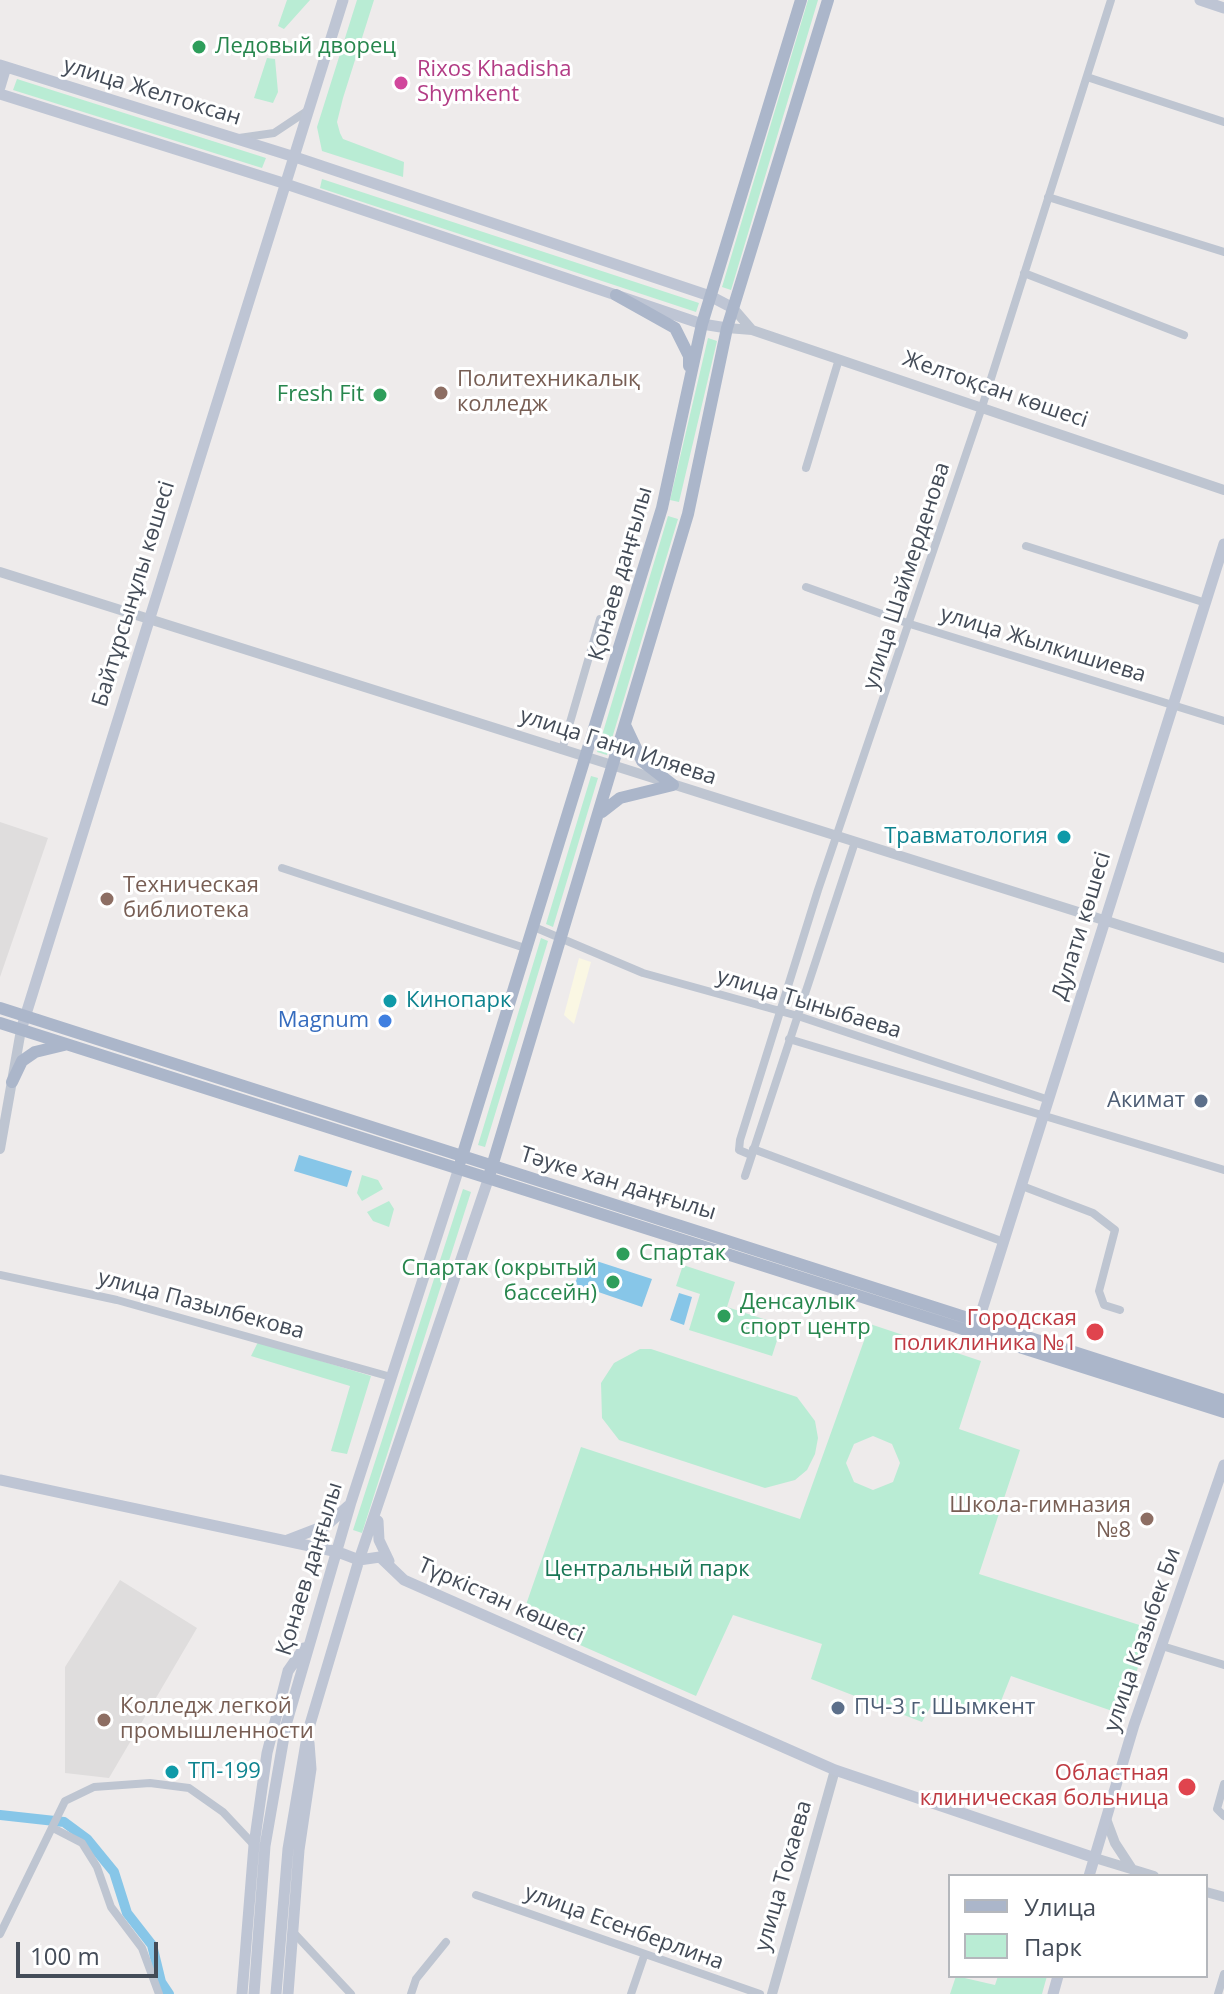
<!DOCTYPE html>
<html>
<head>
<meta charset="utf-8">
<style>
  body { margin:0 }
  #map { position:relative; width:1224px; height:1994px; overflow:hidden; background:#eeebeb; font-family:"Open Sans",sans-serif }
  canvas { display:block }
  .legend { position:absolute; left:948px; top:1874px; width:260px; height:104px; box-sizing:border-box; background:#fff; border:2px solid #b4b7bc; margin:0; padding:10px 14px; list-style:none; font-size:24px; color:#444c58 }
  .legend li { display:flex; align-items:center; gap:16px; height:40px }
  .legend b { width:40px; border:2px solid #b4b7bc }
  .scale { position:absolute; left:16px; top:1942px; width:142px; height:36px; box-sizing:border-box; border:4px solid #444c58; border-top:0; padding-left:10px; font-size:24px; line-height:28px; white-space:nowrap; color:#444c58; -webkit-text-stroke:6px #fff; paint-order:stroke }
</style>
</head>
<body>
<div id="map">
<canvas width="1224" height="1994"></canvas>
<ul class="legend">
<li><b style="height:10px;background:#abb6ca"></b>Улица</li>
<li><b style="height:22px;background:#b9ecd4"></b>Парк</li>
</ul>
<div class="scale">100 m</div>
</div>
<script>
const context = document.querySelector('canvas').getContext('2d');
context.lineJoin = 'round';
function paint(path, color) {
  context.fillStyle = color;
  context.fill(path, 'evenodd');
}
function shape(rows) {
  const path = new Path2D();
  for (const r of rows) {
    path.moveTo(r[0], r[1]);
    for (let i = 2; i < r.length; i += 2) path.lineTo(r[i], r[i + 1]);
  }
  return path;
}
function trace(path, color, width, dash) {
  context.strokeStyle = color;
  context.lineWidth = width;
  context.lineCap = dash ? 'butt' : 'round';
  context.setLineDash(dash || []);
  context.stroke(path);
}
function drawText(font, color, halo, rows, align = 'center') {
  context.font = font + ' "Open Sans",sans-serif';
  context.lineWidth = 6;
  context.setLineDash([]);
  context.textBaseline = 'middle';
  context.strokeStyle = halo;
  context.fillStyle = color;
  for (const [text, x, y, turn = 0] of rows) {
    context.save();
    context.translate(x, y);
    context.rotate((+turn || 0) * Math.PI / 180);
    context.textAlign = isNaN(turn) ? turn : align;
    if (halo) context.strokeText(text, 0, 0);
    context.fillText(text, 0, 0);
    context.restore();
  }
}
paint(shape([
  [579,958,591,962,574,1024,564,1015]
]), '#faf7e3');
paint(shape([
  [0,822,48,838,0,977],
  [120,1580,197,1628,109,1778,65,1773,65,1667]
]), '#dfdddd');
paint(shape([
  [287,0,310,0,284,29,278,26],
  [357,0,374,0,343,98,337,122,340,133,343,139,404,162,403,177,322,151,317,127],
  [808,0,818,0,731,290,722,287],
  [267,58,275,59,278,92,273,103,254,98],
  [17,79,266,158,262,168,13,90],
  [322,179,699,303,696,312,320,188],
  [708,338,717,341,679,502,670,500],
  [668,516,678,519,607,755,597,752],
  [591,776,598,778,553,927,546,924],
  [541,938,548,941,485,1147,478,1145],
  [362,1175,378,1180,383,1189,362,1201,357,1193],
  [463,1189,471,1192,362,1533,353,1530],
  [389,1201,394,1209,389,1227,373,1221,367,1212],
  [683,1265,735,1282,727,1307,782,1325,772,1356,689,1330,700,1294,676,1286],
  [870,1324,981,1361,959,1429,1020,1450,979,1574,1152,1629,1121,1714,1011,1676,995,1716,935,1699,922,1722,811,1679,822,1644,733,1615,696,1696,521,1619,581,1447,800,1519],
  [873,1436,892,1444,900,1463,893,1482,873,1490,854,1482,846,1463,854,1444],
  [258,1342,371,1376,347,1454,331,1451,350,1386,251,1356],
  [640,1349,651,1349,797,1397,815,1421,818,1438,815,1454,807,1470,795,1480,765,1488,619,1440,602,1418,601,1383,614,1363],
  [956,1976,995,1985,998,1976,1047,1976,1042,1994,950,1994]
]), '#b9ecd4');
paint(shape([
  [299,1155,352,1171,347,1187,294,1171],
  [584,1257,652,1279,642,1307,575,1284],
  [679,1293,692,1297,684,1325,670,1320]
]), '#87c6e8');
trace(shape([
  [0,1815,64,1822,87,1839,114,1872,127,1913,152,1945,161,1982,169,1994]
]), '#87c6e8', 10);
trace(shape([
  [1087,77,1224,122],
  [239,138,274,133,307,111],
  [1048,197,1224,252],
  [1024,273,1184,335],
  [806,468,839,359],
  [1026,546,1206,603],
  [806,587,910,624,1224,721],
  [562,750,600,619],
  [282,868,528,949],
  [534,927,643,973,798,1016,1049,1100],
  [789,1039,1224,1170],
  [753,1149,1004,1242],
  [751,1155,739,1150,740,1140,818,890,982,407,1111,0],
  [745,1176,855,842],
  [1022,1186,1093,1213,1115,1230,1099,1291,1104,1305,1120,1310],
  [0,1275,117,1300,391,1377],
  [1162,1646,1224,1665],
  [1224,1784,1217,1809,1224,1816],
  [53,1828,82,1843,97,1867,111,1907,142,1948,159,1994],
  [476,1895,760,1994],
  [293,1932,351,1994],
  [0,1934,65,1801,94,1787,150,1783,189,1788,223,1812,254,1845],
  [411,1994,416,1979,446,1942],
  [631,1994,644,1956],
  [1218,1994,1224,1974]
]), '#bec5d1', 8);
trace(shape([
  [733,308,752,330],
  [727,328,752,330,1224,490],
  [0,572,1224,958],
  [0,1149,21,1030],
  [1106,1819,1115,1843,1132,1869],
  [1095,1858,1154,1876],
  [1206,1892,1224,1897],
  [772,1994,835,1770]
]), '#bec5d1', 10);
trace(shape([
  [1200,0,1224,8],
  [0,65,298,158,710,296,733,308],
  [0,87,6,67],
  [0,94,283,183,702,324,727,328],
  [21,1030,343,0],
  [976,1329,1224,544],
  [0,1480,338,1552,359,1560,380,1557,404,1580,835,1770,1095,1858],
  [378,1521,379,1540,389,1561],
  [288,1540,327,1525,348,1506],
  [1089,1876,1134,1725,1224,1465],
  [242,1994,254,1845,267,1753,288,1671,304,1648],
  [254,1994,265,1846,286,1725,351,1502,459,1168],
  [276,1994,288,1849,308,1731,359,1560,489,1177],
  [288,1994,299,1850,311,1769,309,1743],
  [1053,1994,1058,1976]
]), '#bec5d4', 11);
trace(shape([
  [616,295,675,328,689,356,689,366],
  [602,812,620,798,673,785,642,761,626,727],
  [0,1008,1224,1400],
  [0,1023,1224,1412],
  [12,1082,22,1061,35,1052,64,1045],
  [461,1160,662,508,702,324,801,0],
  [490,1173,688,514,727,328,828,0]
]), '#abb6ca', 12);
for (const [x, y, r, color] of [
  [199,47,8,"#2e9e5b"],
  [401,83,8,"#d1479c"],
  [441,393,8,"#8d6e63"],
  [380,395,8,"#2e9e5b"],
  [1064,837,8,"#0f9aa8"],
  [107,899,8,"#8d6e63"],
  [390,1001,8,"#0f9aa8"],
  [385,1021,8,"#3f7fe0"],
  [1201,1101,8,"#5c6f8a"],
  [623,1254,8,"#2e9e5b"],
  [613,1282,8,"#2e9e5b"],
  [724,1316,8,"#2e9e5b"],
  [1095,1332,10,"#e0444e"],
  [1147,1519,8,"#8d6e63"],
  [838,1708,8,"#5c6f8a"],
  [104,1720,8,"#8d6e63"],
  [172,1772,8,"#0f9aa8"],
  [1187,1787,10,"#e0444e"]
]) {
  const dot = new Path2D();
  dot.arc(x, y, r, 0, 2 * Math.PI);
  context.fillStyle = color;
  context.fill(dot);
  trace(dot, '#fff', 3);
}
drawText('22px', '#27864d', '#fff', [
  ["Ледовый дворец",215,47],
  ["Fresh Fit",364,395,"right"],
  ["Спартак",639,1254],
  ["Спартак (окрытый",597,1269,"right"],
  ["бассейн)",597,1294,"right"],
  ["Денсаулык",740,1303],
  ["спорт центр",740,1328]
], 'left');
drawText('22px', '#b23c85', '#fff', [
  ["Rixos Khadisha",417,70],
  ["Shymkent",417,95]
], 'left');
drawText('22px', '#444c58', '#fff', [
  ["улица Желтоксан",152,92,17],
  ["Желтоқсан көшесі",995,390,19],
  ["Қонаев даңғылы",621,574,-74],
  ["улица Шаймерденова",907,576,-72],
  ["Байтұрсынұлы көшесі",134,594,-73],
  ["улица Жылкишиева",1043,645,17],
  ["улица Гани Иляева",618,747,18],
  ["Дулати көшесі",1082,926,-73],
  ["улица Тыныбаева",809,1004,17],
  ["Тәуке хан даңғылы",618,1184,17],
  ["улица Пазылбекова",201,1305,15],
  ["Қонаев даңғылы",310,1569,-73],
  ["Түркістан көшесі",501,1601,24],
  ["улица Казыбек Би",1143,1640,-71],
  ["улица Токаева",784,1876,-74],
  ["улица Есенберлина",624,1928,20]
]);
drawText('22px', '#785e54', '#fff', [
  ["Политехникалық",457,380],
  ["колледж",457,405],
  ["Техническая",123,886],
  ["библиотека",123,911],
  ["Школа-гимназия",1131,1506,"right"],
  ["№8",1131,1531,"right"],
  ["Колледж легкой",120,1707],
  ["промышленности",120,1732]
], 'left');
drawText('22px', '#0d838f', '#fff', [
  ["Травматология",1048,837,"right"],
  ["Кинопарк",406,1001],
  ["ТП-199",188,1772]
], 'left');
drawText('22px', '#366cbe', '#fff', [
  ["Magnum",369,1021]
], 'right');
drawText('22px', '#4e5e75', '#fff', [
  ["Акимат",1185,1101],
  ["ПЧ-3 г. Шымкент",854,1708,"left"]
], 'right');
drawText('22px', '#be3a42', '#fff', [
  ["Городская",1077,1319],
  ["поликлиника №1",1077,1344],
  ["Областная",1169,1774],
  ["клиническая больница",1169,1799]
], 'right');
drawText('22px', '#187655', '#fff', [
  ["Центральный парк",647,1570]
]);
</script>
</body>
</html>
